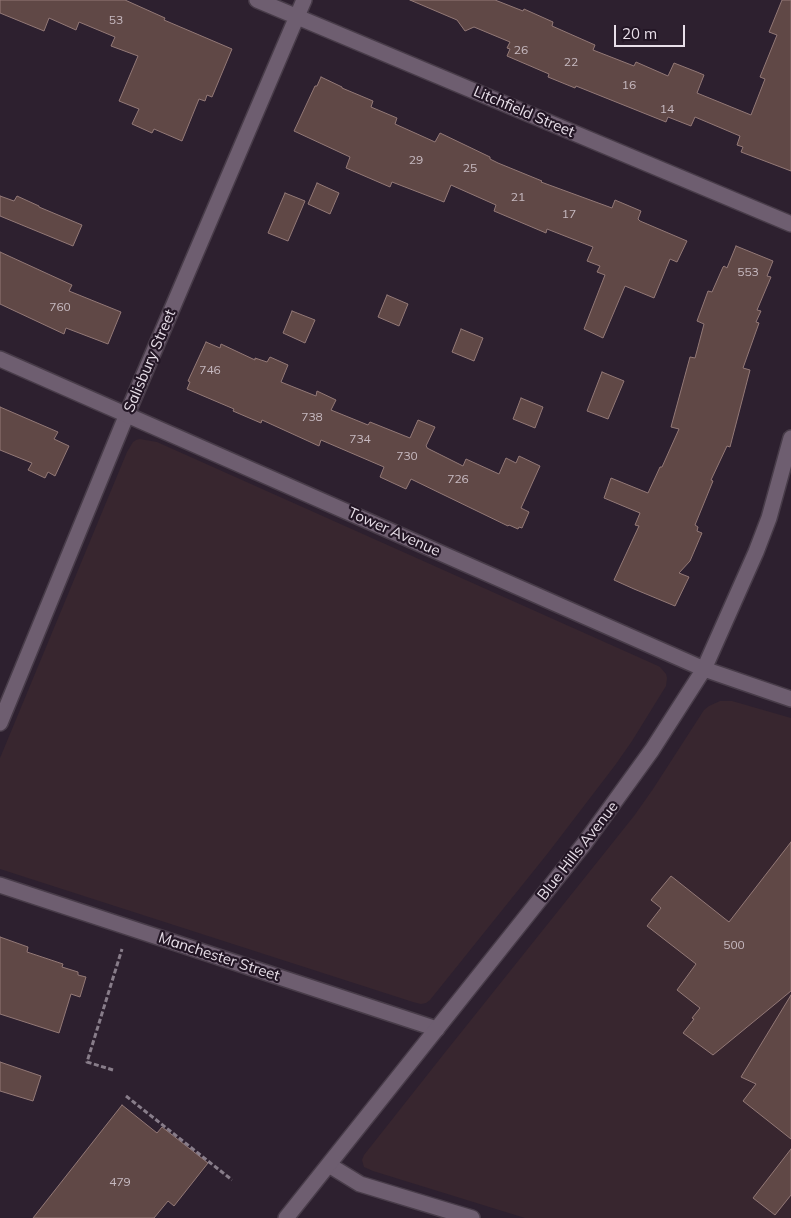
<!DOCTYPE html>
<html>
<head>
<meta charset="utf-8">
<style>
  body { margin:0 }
  #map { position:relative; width:791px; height:1218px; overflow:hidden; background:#2d202f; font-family:Mulish,sans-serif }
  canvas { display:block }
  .scale { position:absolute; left:614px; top:25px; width:71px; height:22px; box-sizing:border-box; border:2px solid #e8dfe9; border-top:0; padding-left:6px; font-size:15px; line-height:18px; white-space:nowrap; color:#e8dfe9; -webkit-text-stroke:4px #231625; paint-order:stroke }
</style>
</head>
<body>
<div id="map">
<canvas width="791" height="1218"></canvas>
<div class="scale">20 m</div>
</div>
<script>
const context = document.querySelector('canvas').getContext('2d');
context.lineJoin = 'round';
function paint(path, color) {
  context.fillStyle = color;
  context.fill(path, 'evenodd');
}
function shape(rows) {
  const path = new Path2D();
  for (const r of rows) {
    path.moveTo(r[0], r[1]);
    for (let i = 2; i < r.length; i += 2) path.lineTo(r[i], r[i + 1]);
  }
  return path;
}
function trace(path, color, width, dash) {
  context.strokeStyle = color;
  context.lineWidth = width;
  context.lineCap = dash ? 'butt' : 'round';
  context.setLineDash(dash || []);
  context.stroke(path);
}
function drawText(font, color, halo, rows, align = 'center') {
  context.font = font + ' Mulish,sans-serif';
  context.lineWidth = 4.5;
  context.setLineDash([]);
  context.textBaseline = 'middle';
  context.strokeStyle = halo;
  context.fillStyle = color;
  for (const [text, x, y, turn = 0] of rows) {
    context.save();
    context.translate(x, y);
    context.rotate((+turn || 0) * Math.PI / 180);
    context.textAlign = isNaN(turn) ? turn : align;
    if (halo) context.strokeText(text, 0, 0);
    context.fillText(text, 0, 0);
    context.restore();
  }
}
paint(shape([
  [140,439,157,442,656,665,660,667,666,674,667,678,666,686,632,741,616,764,548,853,430,1000,426,1003,421,1004,413,1002,0,869,0,758,127,452,133,442,136,440],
  [720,701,732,701,791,718,791,1218,525,1218,373,1171,364,1167,362,1160,364,1155,443,1055,634,816,653,789,704,710,709,706]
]), '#38262f');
const building = shape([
  [0,0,125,0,165,18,164,20,232,49,212,97,207,95,205,101,199,99,182,141,154,129,152,133,132,124,139,109,119,101,138,56,111,46,115,37,79,22,76,30,49,18,44,31,0,13,0,0],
  [410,0,495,0,523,11,524,9,553,22,552,26,595,45,593,50,634,66,636,62,668,76,674,63,697,72,704,75,697,93,751,115,765,79,760,77,777,35,769,32,782,0,791,0,791,171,741,152,743,147,737,145,740,136,695,117,691,126,668,117,666,122,576,86,575,88,548,77,549,74,507,56,510,49,507,48,510,42,474,27,465,31,457,20,410,0],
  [321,77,342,87,342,88,373,101,371,107,397,118,395,124,435,142,440,133,490,157,490,159,498,163,542,181,541,182,612,208,615,200,641,211,638,219,640,221,687,241,677,262,670,259,654,298,625,286,603,338,584,329,605,275,597,272,600,266,587,261,593,247,547,229,546,233,494,211,496,205,451,185,444,202,392,182,390,187,346,168,350,157,294,131,315,86,317,86,321,77],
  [317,183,339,193,330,214,308,204,317,183],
  [285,193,305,201,288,241,268,233,285,193],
  [0,196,14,201,17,196,39,206,39,207,82,225,73,246,0,216,0,196],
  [736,246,773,261,767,276,771,277,757,310,761,311,756,322,759,323,743,368,750,370,730,447,727,446,711,480,713,481,695,525,698,527,697,531,702,533,690,561,679,573,689,577,675,606,634,589,614,580,639,526,635,525,640,513,604,498,611,478,648,493,660,467,662,467,679,429,671,427,690,357,695,358,704,324,697,321,708,291,712,292,723,267,724,266,727,268,736,246],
  [0,252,72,285,69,291,121,312,108,344,66,328,64,334,0,304,0,252],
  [387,295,408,304,399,326,378,317,387,295],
  [292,311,315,320,305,343,283,333,292,311],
  [461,329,483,338,474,361,452,352,461,329],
  [206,342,220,348,221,344,255,360,255,358,267,362,270,357,288,365,281,382,316,396,317,391,336,400,331,410,368,425,370,422,410,438,418,420,435,427,426,446,427,447,427,448,463,466,466,459,499,474,506,458,516,463,519,456,540,466,521,508,529,512,522,528,519,527,518,529,509,525,508,526,411,479,406,489,380,477,384,467,321,440,319,446,262,420,261,423,233,411,234,409,187,389,190,382,188,381,206,342],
  [602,372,624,381,608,419,587,411,602,372],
  [521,398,543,407,535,428,513,419,521,398],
  [0,407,58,432,54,439,69,446,55,476,48,472,45,478,28,470,32,463,0,450,0,407],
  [791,842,791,991,713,1055,683,1033,694,1019,692,1018,700,1008,677,990,696,964,647,926,661,908,651,900,671,876,729,922,791,842],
  [0,937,28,947,27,952,63,964,62,967,78,972,78,975,86,977,80,997,71,994,59,1033,0,1014,0,937],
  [791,995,791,1139,743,1101,756,1084,741,1077,791,995],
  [0,1062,41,1076,33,1101,0,1091,0,1062],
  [122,1105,157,1133,162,1127,208,1163,174,1206,168,1201,154,1218,33,1218,122,1105],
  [791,1149,791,1195,775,1215,753,1198,791,1149]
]);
paint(building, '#604846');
trace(building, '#937977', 1);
const street = shape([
  [257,0,791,224],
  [0,723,127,414,304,0],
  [0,885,437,1029],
  [329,1165,360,1184,472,1218]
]);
const secondary = shape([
  [0,359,704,669,791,699],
  [286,1218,584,844,652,750,704,669,756,552,769,518,791,438]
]);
trace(street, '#483c49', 18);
trace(secondary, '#483c49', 18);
trace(shape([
  [113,1070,87,1062,122,949],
  [126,1096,232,1180]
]), '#887d8a', 3, [5, 2.5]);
trace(street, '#6e5e70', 15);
trace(secondary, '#6e5e70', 15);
drawText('12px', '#c6b9c0', null, [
  ["53",116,20],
  ["26",521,50],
  ["22",571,62],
  ["16",629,85],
  ["14",667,109],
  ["29",416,160],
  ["25",470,168],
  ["21",518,197],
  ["17",569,214],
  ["553",748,272],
  ["760",60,307],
  ["746",210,370],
  ["738",312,417],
  ["734",360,439],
  ["730",407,456],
  ["726",458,479],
  ["500",734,945],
  ["479",120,1182]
]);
drawText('15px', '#e8dfe9', '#231625', [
  ["Litchfield Street",524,112,23],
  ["Salisbury Street",150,361,-67],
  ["Tower Avenue",394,532,24],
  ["Blue Hills Avenue",578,851,-52],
  ["Manchester Street",219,957,18]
]);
</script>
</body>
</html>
